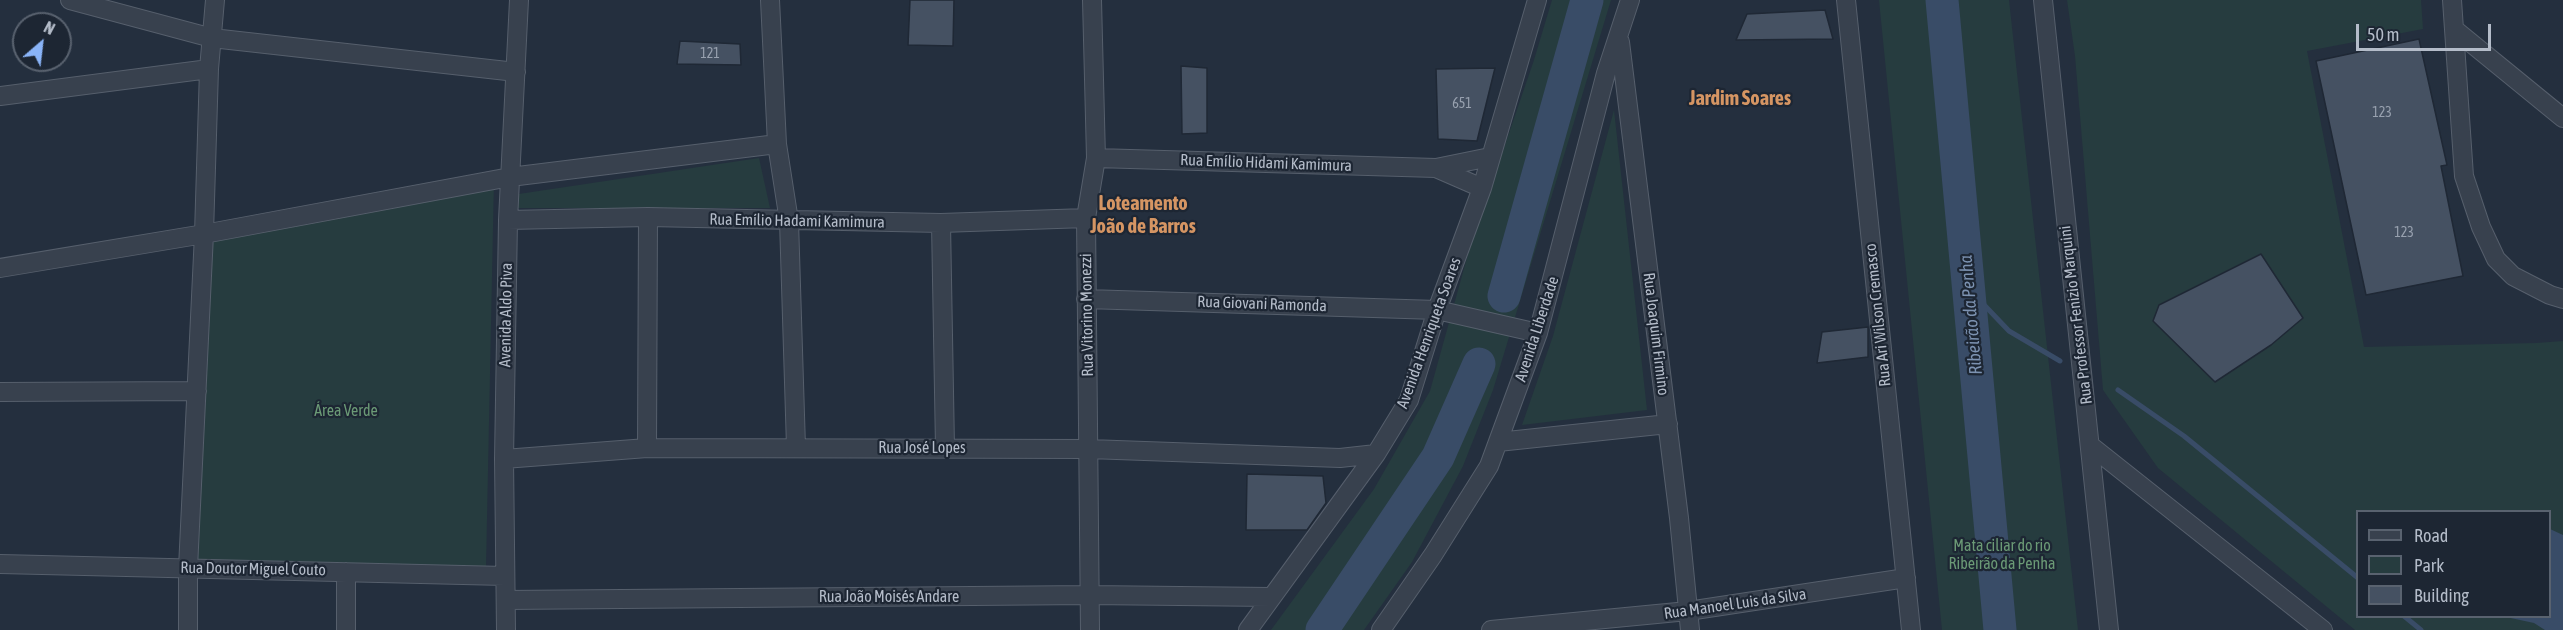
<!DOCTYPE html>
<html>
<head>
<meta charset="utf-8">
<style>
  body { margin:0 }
  #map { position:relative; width:2563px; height:630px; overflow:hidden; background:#242f3e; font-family:"Asap Condensed",sans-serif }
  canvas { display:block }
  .legend { position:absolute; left:2356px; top:510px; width:195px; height:108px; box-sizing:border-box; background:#1d2633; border:2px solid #59626f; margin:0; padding:8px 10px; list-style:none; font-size:18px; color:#b4bcc9 }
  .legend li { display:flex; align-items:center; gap:12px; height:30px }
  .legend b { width:30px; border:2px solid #59626f }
  .north { position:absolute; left:12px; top:12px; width:60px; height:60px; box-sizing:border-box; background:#1d2633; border:2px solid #59626f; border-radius:50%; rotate:28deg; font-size:16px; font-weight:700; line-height:24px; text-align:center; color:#b4bcc9 }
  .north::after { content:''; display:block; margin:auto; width:21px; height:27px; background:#8ab4f8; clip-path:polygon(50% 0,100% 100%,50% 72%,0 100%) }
  .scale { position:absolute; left:2356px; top:24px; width:135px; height:27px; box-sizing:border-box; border:3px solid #b4bcc9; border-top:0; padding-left:8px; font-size:18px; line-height:21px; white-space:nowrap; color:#b4bcc9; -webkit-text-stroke:4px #1d2633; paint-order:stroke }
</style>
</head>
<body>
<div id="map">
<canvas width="2563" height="630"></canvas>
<ul class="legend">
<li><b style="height:8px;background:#38414e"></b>Road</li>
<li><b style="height:16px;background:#263c3f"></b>Park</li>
<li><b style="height:16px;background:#455162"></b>Building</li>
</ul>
<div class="north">N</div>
<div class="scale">50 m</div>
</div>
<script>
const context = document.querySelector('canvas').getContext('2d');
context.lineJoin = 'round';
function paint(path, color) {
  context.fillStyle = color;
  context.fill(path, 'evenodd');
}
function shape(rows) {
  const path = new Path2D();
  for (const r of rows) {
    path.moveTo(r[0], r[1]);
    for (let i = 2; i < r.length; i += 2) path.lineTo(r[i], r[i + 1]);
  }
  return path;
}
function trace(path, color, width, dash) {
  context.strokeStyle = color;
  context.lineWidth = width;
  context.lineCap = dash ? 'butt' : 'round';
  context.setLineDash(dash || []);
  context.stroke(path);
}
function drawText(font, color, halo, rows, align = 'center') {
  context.font = font + ' "Asap Condensed",sans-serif';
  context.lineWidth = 4.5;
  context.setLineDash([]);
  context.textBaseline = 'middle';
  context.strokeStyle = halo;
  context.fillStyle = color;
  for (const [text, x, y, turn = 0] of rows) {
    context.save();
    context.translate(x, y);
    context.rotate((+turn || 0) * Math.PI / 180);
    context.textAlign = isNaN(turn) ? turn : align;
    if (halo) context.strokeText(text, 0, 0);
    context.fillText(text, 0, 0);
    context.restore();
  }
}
paint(shape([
  [1552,0,1611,0,1493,390,1463,466,1412,562,1364,630,1271,630,1374,489,1430,391,1470,247,1534,60],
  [1879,0,2009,0,2078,630,1942,630],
  [2067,0,2421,0,2423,29,2307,51,2364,347,2536,343,2563,341,2563,630,2355,630,2158,468,2103,390,2075,56],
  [2358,512,2550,512,2550,616,2358,616],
  [1614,110,1647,410,1522,425,1553,336],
  [759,158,770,208,514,208,512,195],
  [494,179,486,567,194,560,211,241]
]), '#263c3f');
paint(shape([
  [2550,529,2563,535,2563,630,2545,630,2534,623,2506,617,2550,616]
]), '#394c67');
trace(shape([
  [1968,288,2009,331,2060,361],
  [2118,390,2184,436,2358,578],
  [2404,616,2421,630]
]), '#394c67', 5);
trace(shape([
  [1942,0,2000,630],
  [1504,296,1587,0],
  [1322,630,1438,457,1479,364]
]), '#394c67', 33);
const building = shape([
  [910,0,954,0,953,46,908,45,910,0],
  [1825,10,1833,39,1736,40,1747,14,1825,10],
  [2419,39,2447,165,2441,166,2463,276,2366,295,2316,61,2419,39],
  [680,41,740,44,741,65,677,64,680,41],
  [1181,66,1207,68,1207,133,1182,134,1181,66],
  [1495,68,1477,141,1438,139,1436,69,1495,68],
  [2261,254,2303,318,2271,345,2215,382,2153,321,2159,305,2261,254],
  [1868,327,1868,357,1817,363,1822,332,1868,327],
  [1247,474,1323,476,1326,503,1307,530,1246,530,1247,474]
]);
paint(building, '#455162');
trace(building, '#1f2835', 1.5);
const minor = shape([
  [70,0,212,38,516,72],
  [770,0,777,144,789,221,796,447],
  [1846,0,1911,630],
  [2043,0,2109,630],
  [2452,0,2464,176,2481,227,2496,259,2513,276,2550,295,2563,299],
  [2454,29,2563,118],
  [1620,42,1679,518,1690,630],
  [0,96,209,69],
  [1096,158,1436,168,1490,157],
  [1436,168,1482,188],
  [508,220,648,217,941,223,1086,218],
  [941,223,945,448],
  [0,268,204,234,510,177,777,144],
  [1086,299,1437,310,1538,333],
  [0,392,197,391],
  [1498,442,1668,424],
  [2091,446,2323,630],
  [647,448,648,217],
  [504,459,647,448,1089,449,1340,458,1376,454],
  [0,564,505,576],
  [346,572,346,630],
  [506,600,1089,595,1271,597],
  [188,630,188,568,204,234,209,69,215,0],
  [506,630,504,459,508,220,519,0],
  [1090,630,1086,218,1096,158,1092,0],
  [1248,630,1376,454,1409,400,1437,310,1482,188,1537,0],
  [1381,630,1433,555,1489,466,1538,333,1606,73,1630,0],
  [1491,630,1688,611,1906,578]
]);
trace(minor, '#565f6c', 20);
trace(minor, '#38414e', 18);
drawText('14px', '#98a1af', null, [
  ["121",710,54],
  ["651",1462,104],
  ["123",2382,113],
  ["123",2404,233]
]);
drawText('16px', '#b4bcc9', '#1d2633', [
  ["Rua Emílio Hidami Kamimura",1266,163,2],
  ["Rua Emílio Hadami Kamimura",797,221,1],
  ["Rua Giovani Ramonda",1262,304,2],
  ["Avenida Aldo Piva",506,315,-89],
  ["Rua Vitorino Monezzi",1087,315,-91],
  ["Rua Ari Wilson Cremasco",1878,315,-96],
  ["Rua Professor Fenizio Marquini",2076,315,-97],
  ["Avenida Liberdade",1537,329,-72],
  ["Avenida Henriqueta Soares",1429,333,-70],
  ["Rua Joaquim Firmino",1656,334,83],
  ["Rua José Lopes",922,448],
  ["Rua Doutor Miguel Couto",253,569,1],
  ["Rua João Moisés Andare",889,597],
  ["Rua Manoel Luis da Silva",1735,604,-8]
]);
drawText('16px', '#6b9a76', '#1d2633', [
  ["Área Verde",346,411],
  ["Mata ciliar do rio",2002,546],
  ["Ribeirão da Penha",2002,564]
]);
drawText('italic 18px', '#7c92b1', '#1d2633', [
  ["Ribeirão da Penha",1971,315,-95]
]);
drawText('bold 20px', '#d59563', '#1d2633', [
  ["Jardim Soares",1740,99],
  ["Loteamento",1143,204],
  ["João de Barros",1143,227]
]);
</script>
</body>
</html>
